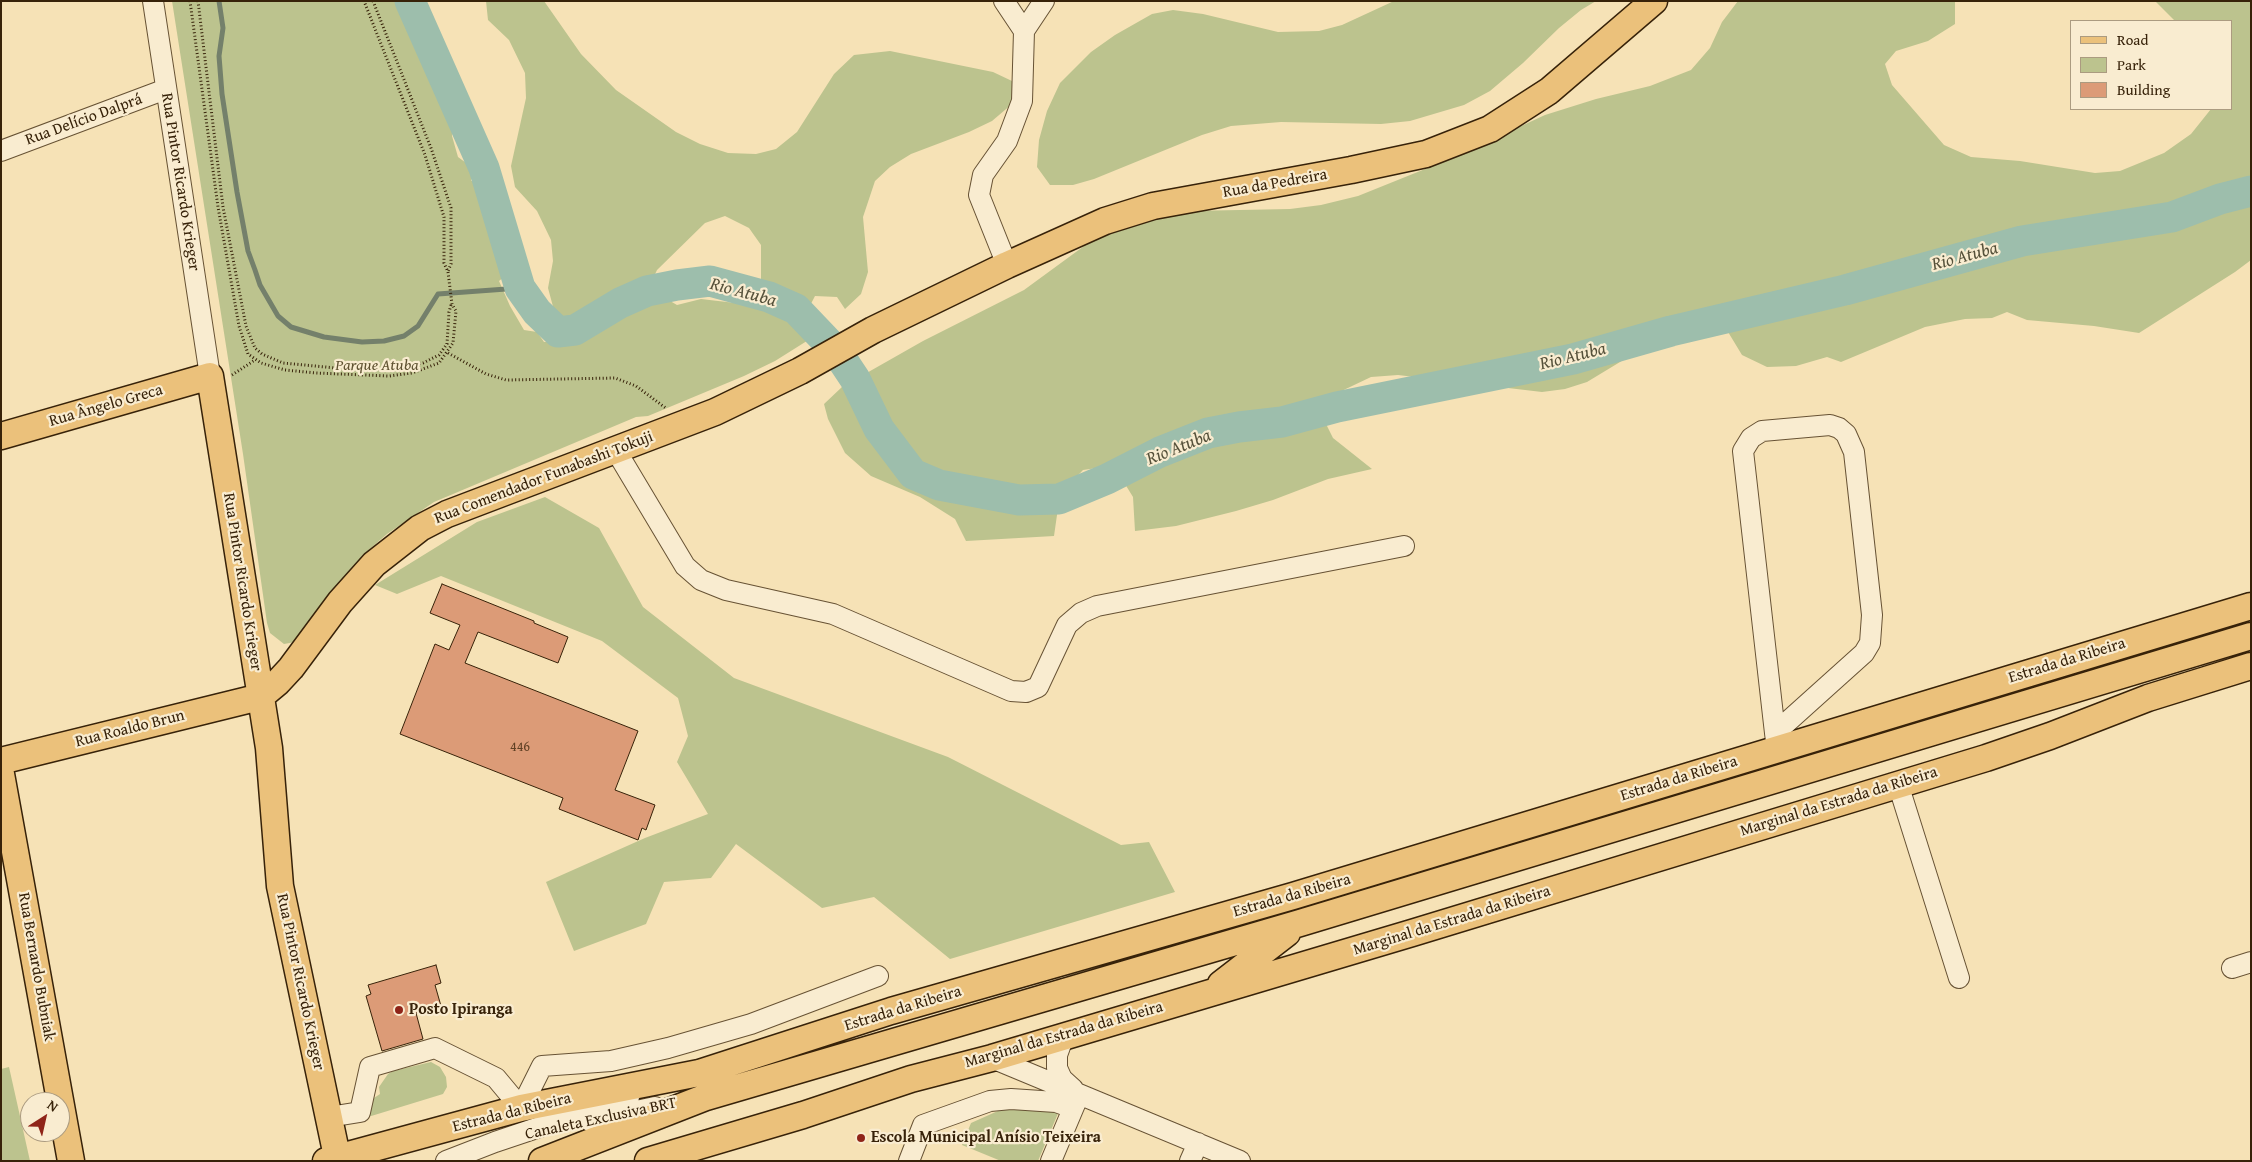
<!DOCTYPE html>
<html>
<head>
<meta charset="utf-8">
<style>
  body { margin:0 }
  #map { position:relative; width:2252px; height:1162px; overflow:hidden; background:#f6e2b6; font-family:"Gentium Book Plus",serif }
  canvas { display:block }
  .frame { position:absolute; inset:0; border:2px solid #372209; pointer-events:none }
  .legend { position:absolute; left:2070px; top:20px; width:162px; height:90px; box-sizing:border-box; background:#f9ecd0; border:1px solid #ab9b80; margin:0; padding:6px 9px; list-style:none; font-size:15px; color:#372209 }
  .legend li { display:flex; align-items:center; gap:10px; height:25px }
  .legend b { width:25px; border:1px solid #ab9b80 }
  .north { position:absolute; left:20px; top:1092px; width:50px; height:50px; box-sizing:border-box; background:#f9ecd0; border:1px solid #ab9b80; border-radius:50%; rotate:35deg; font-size:14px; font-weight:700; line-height:20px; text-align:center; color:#372209 }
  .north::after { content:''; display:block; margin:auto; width:18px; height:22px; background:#8f2418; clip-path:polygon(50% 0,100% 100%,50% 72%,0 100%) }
</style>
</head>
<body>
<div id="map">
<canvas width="2252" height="1162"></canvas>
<div class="frame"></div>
<ul class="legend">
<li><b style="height:6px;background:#ebc17b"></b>Road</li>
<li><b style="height:14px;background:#bcc38e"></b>Park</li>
<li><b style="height:14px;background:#dc9b77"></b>Building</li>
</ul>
<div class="north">N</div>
</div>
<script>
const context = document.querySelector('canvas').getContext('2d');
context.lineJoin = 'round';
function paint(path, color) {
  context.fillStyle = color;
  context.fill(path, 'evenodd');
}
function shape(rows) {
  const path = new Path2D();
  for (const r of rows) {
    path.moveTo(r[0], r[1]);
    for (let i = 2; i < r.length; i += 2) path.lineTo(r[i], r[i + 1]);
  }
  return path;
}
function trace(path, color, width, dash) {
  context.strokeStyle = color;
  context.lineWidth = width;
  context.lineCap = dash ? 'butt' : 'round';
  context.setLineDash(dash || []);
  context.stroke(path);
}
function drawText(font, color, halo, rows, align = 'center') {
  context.font = font + ' "Gentium Book Plus",serif';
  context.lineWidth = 4.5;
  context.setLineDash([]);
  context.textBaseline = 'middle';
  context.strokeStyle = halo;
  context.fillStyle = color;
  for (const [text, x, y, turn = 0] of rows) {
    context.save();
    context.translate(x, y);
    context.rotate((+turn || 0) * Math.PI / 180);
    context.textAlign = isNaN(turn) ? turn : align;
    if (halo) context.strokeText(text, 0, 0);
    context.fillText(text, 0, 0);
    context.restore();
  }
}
paint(shape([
  [172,1,395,1,441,102,449,103,457,119,452,125,452,136,458,157,473,168,471,181,482,181,488,198,481,205,493,235,506,258,505,276,499,281,510,306,524,330,537,332,544,342,552,342,545,334,555,314,548,288,553,261,551,240,537,211,515,187,511,166,526,98,525,73,509,40,488,20,486,1,544,1,581,54,616,90,676,132,700,144,728,153,756,154,776,149,797,132,834,74,854,55,890,51,993,72,1012,81,1012,104,992,121,969,132,911,154,890,167,875,181,863,217,868,272,861,294,845,309,837,297,815,296,801,323,810,331,810,339,775,361,744,376,648,416,636,417,434,502,387,534,364,554,327,596,295,642,284,644,270,633,267,623,243,454],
  [725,216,749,228,761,245,761,306,701,299,677,305,665,298,650,299,650,285,657,270,705,223],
  [1394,1,1596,1,1581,10,1559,28,1523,63,1490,91,1464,105,1410,121,1381,124,1281,122,1231,126,1202,135,1094,179,1073,185,1050,185,1037,167,1039,140,1047,111,1060,83,1091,52,1115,35,1152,14,1173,10,1203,14,1278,32,1319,31,1342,25],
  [1738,1,1955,1,1955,24,1928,41,1896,51,1885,64,1892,85,1944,145,1971,157,2020,161,2095,173,2120,171,2164,153,2191,134,2211,109,2231,109,2231,21,2175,21,2155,1,2251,1,2251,260,2235,272,2139,333,2094,326,2027,320,2007,312,1992,318,1965,319,1925,327,1841,362,1827,357,1796,366,1767,367,1742,355,1722,322,1696,312,1669,318,1625,359,1587,382,1565,389,1542,392,1398,375,1371,377,1331,396,1322,416,1333,438,1372,469,1328,479,1273,500,1236,511,1176,526,1135,531,1133,497,1125,484,1097,468,1083,470,1060,494,1054,536,966,541,955,519,920,497,871,476,845,453,828,419,824,404,842,387,923,341,1024,290,1106,230,1189,211,1290,209,1321,205,1358,196,1450,159,1545,115,1596,99,1650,86,1691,70,1710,48,1722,22],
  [545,497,599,528,643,607,734,678,948,757,1121,845,1149,842,1175,892,950,959,874,897,822,908,736,844,711,878,664,882,646,924,574,951,546,882,645,838,708,814,677,762,688,736,678,698,602,641,441,576,397,594,375,585,477,522],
  [431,1062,440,1067,446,1077,447,1087,443,1094,368,1117,374,1098,380,1094,379,1087,388,1074,393,1071],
  [9,1067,30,1161,1,1161,1,1069],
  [1009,1106,1059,1111,1038,1161,1001,1161,962,1145,971,1123]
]), '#bcc38e');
trace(shape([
  [219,1,223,28,219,56,222,94,237,192,248,251,255,270,260,285,278,316,291,327,324,337,362,342,384,341,404,336,418,326,438,294,520,288]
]), '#74806b', 5);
trace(shape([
  [410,1,484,168,520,288,537,312,558,332,575,330,620,303,647,291,677,285,710,281,769,297,796,309,837,352,855,379,879,429,913,474,939,485,1019,500,1059,499,1107,479,1160,452,1208,433,1239,427,1282,422,1337,407,1573,359,1671,331,1845,290,2022,241,2172,217,2220,199,2251,191]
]), '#9dbeac', 31);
const building = shape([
  [442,584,534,621,534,623,568,637,558,663,478,632,465,663,638,731,615,790,655,805,646,830,642,828,638,840,559,809,563,798,400,734,435,644,449,650,460,625,430,613,442,584],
  [436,965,441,983,435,985,441,1006,416,1013,423,1039,382,1051,366,996,371,994,368,985,436,965]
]);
paint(building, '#dc9b77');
trace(building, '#372209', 1);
const minor = shape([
  [153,1,210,376],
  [1004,1,1024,31],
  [1,151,166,89],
  [1007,265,979,195,983,175,1007,141,1022,101,1024,31,1044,1],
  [615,449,685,566,701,580,726,590,833,614,1011,691,1026,692,1038,687,1067,625,1081,613,1097,606,1404,546],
  [1775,733,1864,653,1870,643,1872,615,1854,452,1846,434,1839,428,1830,425,1762,431,1751,438,1743,451,1775,733,1777,749],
  [1898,784,1959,978],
  [2232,968,2251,962],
  [1068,1034,1061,1044,1057,1055,1057,1068,1062,1079,1073,1089],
  [992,1058,1240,1161],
  [329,1117,360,1112,370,1067,435,1048,496,1078,521,1108,542,1066,611,1061,668,1048,751,1024,878,976],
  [590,1121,655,1107],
  [446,1161,495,1142,629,1097],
  [909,1161,923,1125,990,1101,1011,1099,1056,1102,1073,1108],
  [1051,1161,1078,1097],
  [1190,1161,1198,1143]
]);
const major = shape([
  [1,436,210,376,269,748,280,886,338,1161],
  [1,761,260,697,278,682,291,668,340,602,374,564,420,528,447,514,715,412,800,371,873,330,1007,265,1105,221,1153,206,1351,170,1426,154,1490,129,1549,91,1654,1],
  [1,774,71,1161],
  [1221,984,1287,933],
  [326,1161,521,1108,699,1073,891,1011,1293,896,2251,606],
  [542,1161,706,1097,1300,923,2251,636],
  [648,1161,803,1115,911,1079,992,1058,1412,933,1986,758,2050,736,2148,698,2251,666]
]);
trace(minor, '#675234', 22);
trace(major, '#372209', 29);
trace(shape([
  [190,1,218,207,239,326,248,354,261,363,285,370,316,373,389,376,412,373,439,363,453,343,456,311,452,304,448,272,444,263,444,217,425,155,364,1],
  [198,1,223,207,246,326,255,348,262,354,283,363,336,368,376,369,423,363,439,355,447,344,449,312,451,305],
  [373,1,431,148,451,208,451,264,448,271],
  [448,353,486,374,506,380,615,378,636,386,667,409],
  [232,375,255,360]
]), '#372209', 3, [1, 2.5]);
trace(minor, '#f9ecd0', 20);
trace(major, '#ebc17b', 26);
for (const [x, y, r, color] of [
  [399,1010,5,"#8f2418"],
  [861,1138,5,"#8f2418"]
]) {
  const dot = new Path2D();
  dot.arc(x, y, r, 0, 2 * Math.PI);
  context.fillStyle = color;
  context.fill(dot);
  trace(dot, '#f9ecd0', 2);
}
drawText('14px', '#604024', null, [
  ["446",520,747]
]);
drawText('16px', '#372209', '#f9ecd0', [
  ["Rua Delício Dalprá",84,120,-20],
  ["Rua Pintor Ricardo Krieger",180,182,81],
  ["Rua da Pedreira",1275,184,-10],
  ["Rua Ângelo Greca",106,406,-16],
  ["Rua Comendador Funabashi Tokuji",544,478,-21],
  ["Rua Pintor Ricardo Krieger",242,582,81],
  ["Estrada da Ribeira",2067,661,-17],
  ["Rua Roaldo Brun",130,729,-14],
  ["Estrada da Ribeira",1679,779,-17],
  ["Marginal da Estrada da Ribeira",1839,802,-17],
  ["Estrada da Ribeira",1292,896,-16],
  ["Marginal da Estrada da Ribeira",1452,921,-17],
  ["Rua Bernardo Bubniak",36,967,80],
  ["Rua Pintor Ricardo Krieger",300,982,78],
  ["Estrada da Ribeira",903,1009,-17],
  ["Marginal da Estrada da Ribeira",1064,1035,-16],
  ["Estrada da Ribeira",512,1113,-14],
  ["Canaleta Exclusiva BRT",601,1119,-12]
]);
drawText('italic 16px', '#5f5231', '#f9ecd0', [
  ["Parque Atuba",377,366]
]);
drawText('bold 16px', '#372209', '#f9ecd0', [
  ["Posto Ipiranga",409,1010],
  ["Escola Municipal Anísio Teixeira",871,1138]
], 'left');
drawText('italic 18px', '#56513a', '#f9ecd0', [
  ["Rio Atuba",1965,257,-15],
  ["Rio Atuba",743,293,15],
  ["Rio Atuba",1573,357,-14],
  ["Rio Atuba",1179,448,-22]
]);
</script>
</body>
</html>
